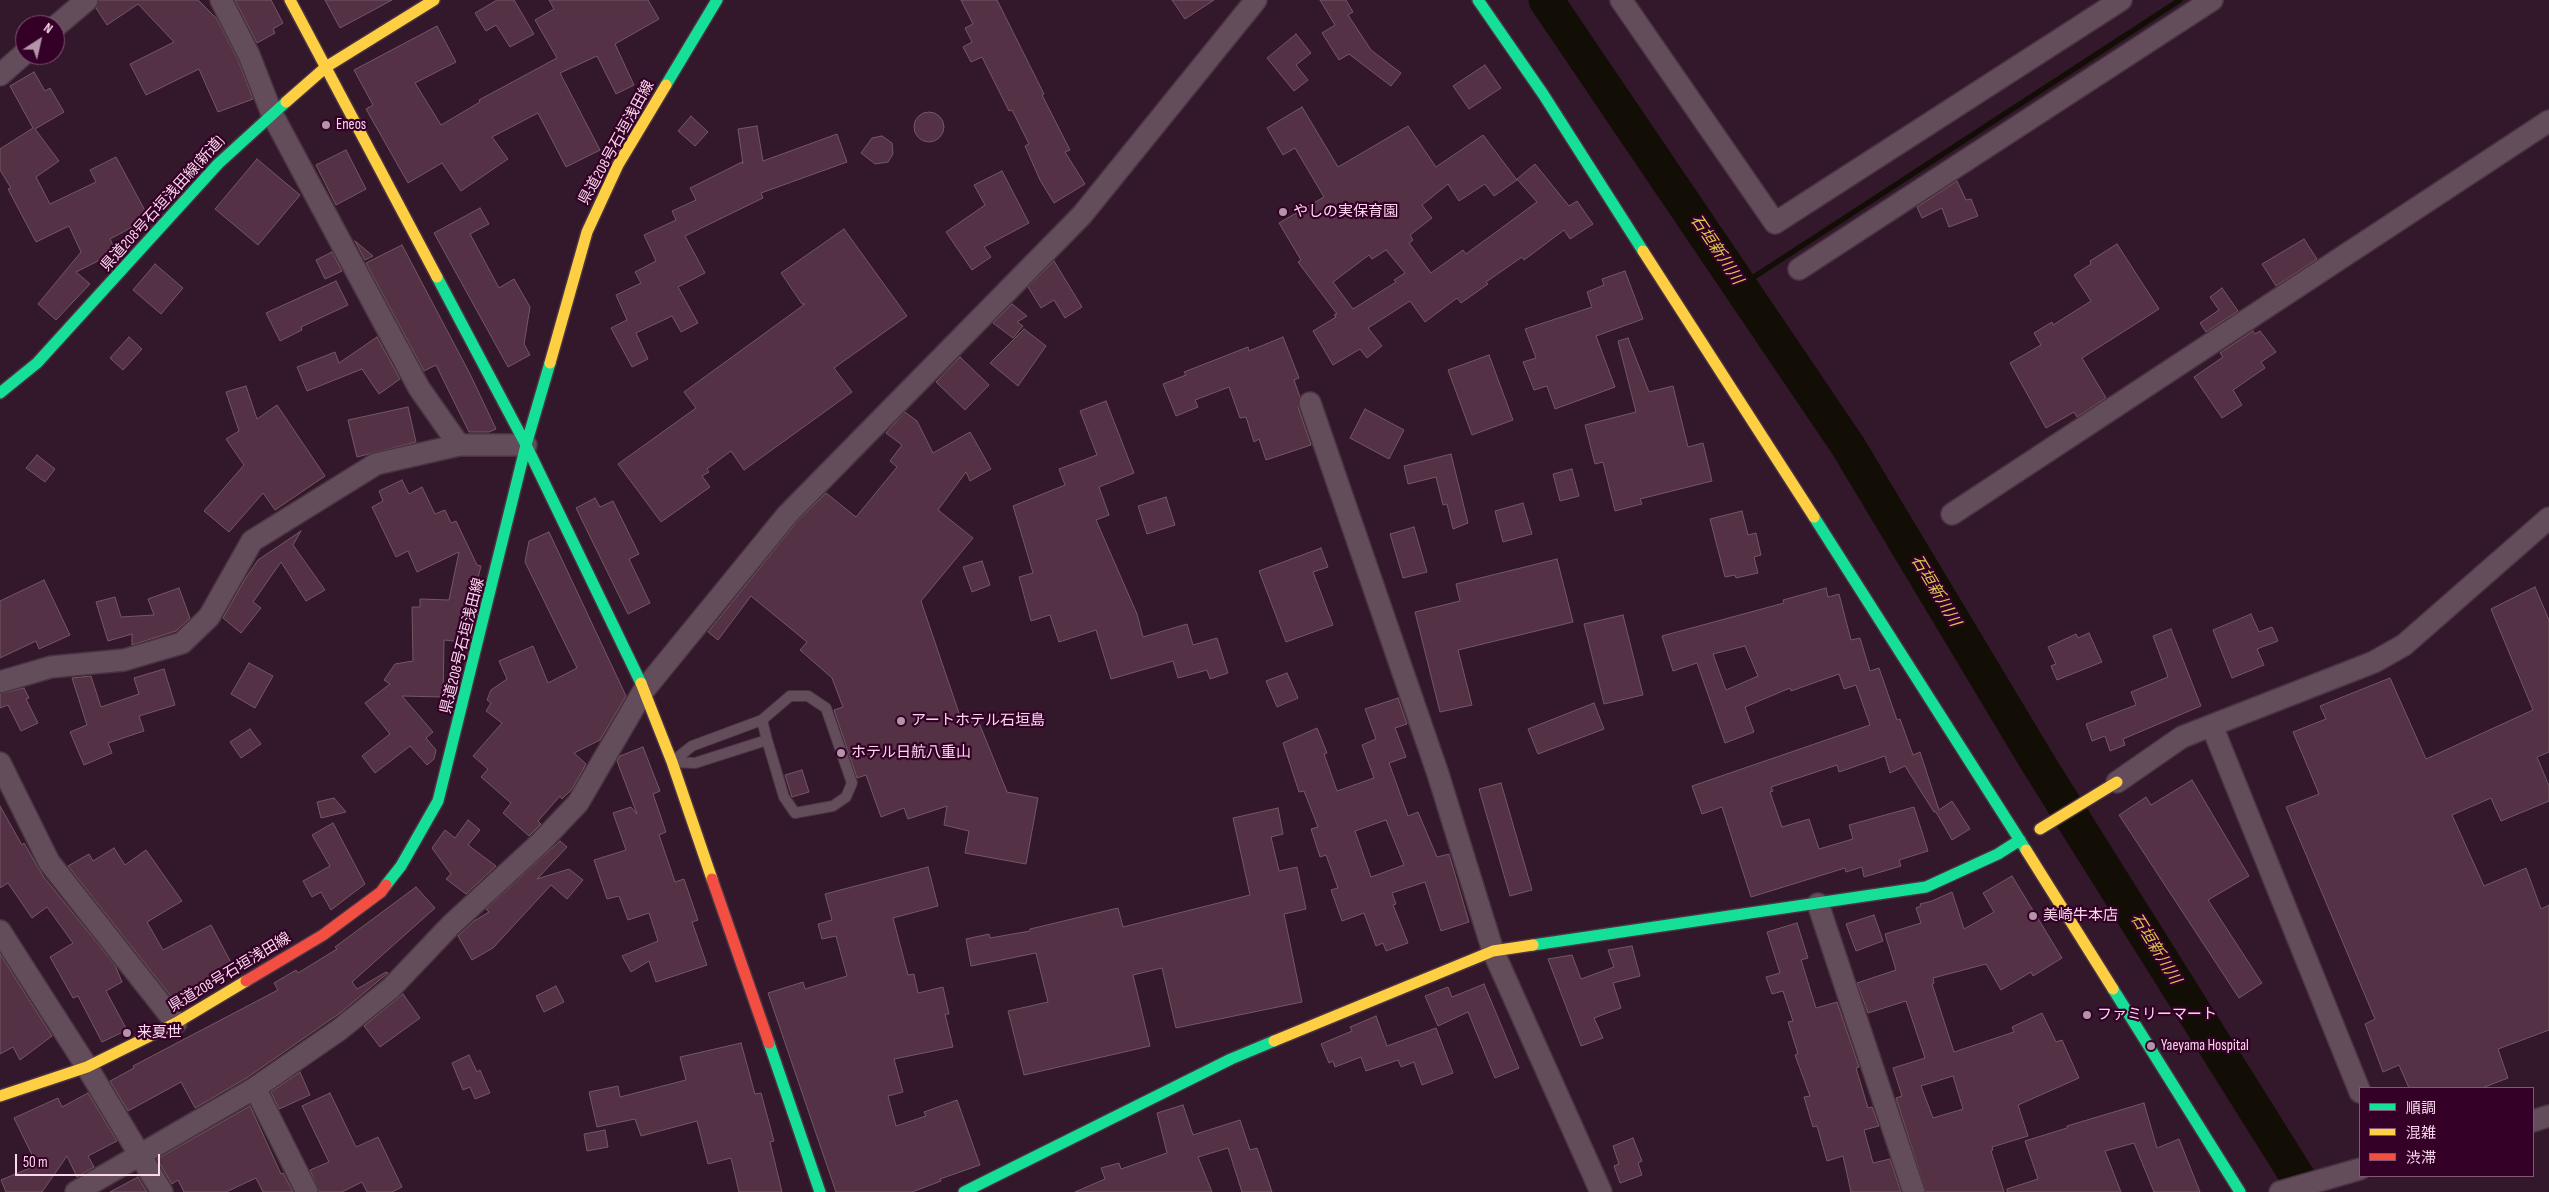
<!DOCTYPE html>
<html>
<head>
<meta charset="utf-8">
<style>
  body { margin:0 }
  #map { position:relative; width:2549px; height:1192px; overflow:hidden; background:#33172b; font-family:"Sofia Sans Condensed","Noto Sans JP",sans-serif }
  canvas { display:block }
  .legend { position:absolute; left:2359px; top:1087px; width:175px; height:90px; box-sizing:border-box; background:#340027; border:1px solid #835676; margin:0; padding:6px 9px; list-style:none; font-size:15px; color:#fad7ec }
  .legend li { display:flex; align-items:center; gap:10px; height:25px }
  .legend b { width:25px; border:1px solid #835676 }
  .north { position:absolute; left:15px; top:15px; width:50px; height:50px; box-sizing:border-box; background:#340027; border:1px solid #835676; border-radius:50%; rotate:35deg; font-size:14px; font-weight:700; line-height:20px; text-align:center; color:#fad7ec }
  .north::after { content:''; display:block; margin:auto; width:18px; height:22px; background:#b494a8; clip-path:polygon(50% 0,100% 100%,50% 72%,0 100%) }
  .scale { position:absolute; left:15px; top:1154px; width:145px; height:22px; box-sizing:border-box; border:2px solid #fad7ec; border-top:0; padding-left:6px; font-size:15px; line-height:18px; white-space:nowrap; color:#fad7ec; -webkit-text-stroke:4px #340027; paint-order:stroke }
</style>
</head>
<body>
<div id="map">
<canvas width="2549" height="1192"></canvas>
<ul class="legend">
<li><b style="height:6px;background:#16e098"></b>順調</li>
<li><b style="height:6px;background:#ffcf43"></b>混雑</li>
<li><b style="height:6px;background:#f24e42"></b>渋滞</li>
</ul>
<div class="north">N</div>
<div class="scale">50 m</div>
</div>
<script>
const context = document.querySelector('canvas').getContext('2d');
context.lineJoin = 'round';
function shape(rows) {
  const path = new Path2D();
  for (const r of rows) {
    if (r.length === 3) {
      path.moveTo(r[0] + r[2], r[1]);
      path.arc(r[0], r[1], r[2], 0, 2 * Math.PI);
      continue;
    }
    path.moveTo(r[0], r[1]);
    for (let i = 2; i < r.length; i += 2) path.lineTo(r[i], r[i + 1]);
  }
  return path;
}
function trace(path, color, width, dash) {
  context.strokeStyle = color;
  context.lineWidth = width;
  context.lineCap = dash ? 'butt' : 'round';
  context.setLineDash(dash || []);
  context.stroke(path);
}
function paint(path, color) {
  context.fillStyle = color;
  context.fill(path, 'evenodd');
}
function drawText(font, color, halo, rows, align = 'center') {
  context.font = font + ' "Sofia Sans Condensed","Noto Sans JP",sans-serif';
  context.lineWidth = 4.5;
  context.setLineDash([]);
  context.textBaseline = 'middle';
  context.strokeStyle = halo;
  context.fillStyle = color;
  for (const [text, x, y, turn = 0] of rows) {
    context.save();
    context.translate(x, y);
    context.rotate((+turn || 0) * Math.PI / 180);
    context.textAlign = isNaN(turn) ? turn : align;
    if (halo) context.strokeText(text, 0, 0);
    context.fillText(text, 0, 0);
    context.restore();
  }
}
trace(shape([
  [1740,286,2180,0]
]), '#120d05', 5.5);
trace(shape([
  [1546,0,1848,446,2038,763,2307,1192]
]), '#120d05', 35);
const building = shape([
  [99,0,198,0,217,19,238,60,253,99,218,112,199,69,146,95,130,64,174,42,138,4,107,25,96,8,99,0],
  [235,0,271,0,283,23,273,29,275,33,257,43,235,0],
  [325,0,392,0,340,28,325,0],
  [497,0,514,0,534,34,510,47,496,25,486,31,475,13,497,0],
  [549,0,648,0,659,19,615,44,634,85,616,94,597,56,560,73,600,150,566,167,538,113,492,137,508,159,461,191,442,163,408,183,366,109,373,105,354,70,437,26,456,62,415,83,441,125,480,102,479,100,557,58,535,20,554,9,549,0],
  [961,0,997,0,1044,94,1042,95,1070,150,1065,152,1085,184,1054,203,1040,180,1025,146,1029,144,1012,110,1009,111,982,57,971,62,963,47,972,42,965,28,973,24,961,0],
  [1172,0,1214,0,1185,19,1172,0],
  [1320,0,1346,0,1353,12,1348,15,1371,50,1401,73,1391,86,1349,54,1339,60,1322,33,1335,25,1320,0],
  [1296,34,1311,53,1296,65,1308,80,1294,91,1267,58,1296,34],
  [1485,65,1501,88,1469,109,1453,86,1485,65],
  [34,72,45,91,50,88,64,112,35,129,59,161,36,177,50,204,96,182,90,170,116,157,149,218,110,239,116,252,76,272,90,284,56,320,38,304,81,252,69,226,36,242,8,189,11,188,0,170,0,149,33,128,10,86,34,72],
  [1302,107,1338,167,1408,126,1436,167,1483,135,1517,180,1494,196,1485,184,1459,201,1448,184,1422,205,1432,218,1410,235,1413,240,1409,243,1431,273,1463,250,1466,254,1537,202,1517,179,1535,164,1569,206,1577,201,1593,224,1570,239,1564,230,1524,260,1522,257,1486,282,1488,284,1461,303,1457,298,1425,322,1410,301,1368,328,1382,346,1367,358,1360,349,1333,365,1313,331,1336,317,1334,315,1337,314,1298,262,1301,260,1279,223,1324,197,1295,148,1283,155,1267,128,1302,107],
  [1386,250,1405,273,1394,280,1396,282,1353,309,1333,282,1369,255,1372,259,1386,250],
  [929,127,15],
  [691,116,708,132,695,146,678,131,691,116],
  [757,126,763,161,837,134,847,162,761,193,763,198,685,236,705,273,678,287,698,323,681,332,672,316,636,333,648,359,632,367,611,328,627,320,616,295,641,283,635,272,656,261,644,235,676,220,672,211,696,200,690,188,742,162,743,164,738,129,757,126],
  [882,136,892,143,893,154,888,162,875,164,861,153,872,138,882,136],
  [346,150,366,189,336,205,316,165,346,150],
  [257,159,300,195,258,245,215,209,257,159],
  [1002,171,1029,223,984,247,991,257,972,270,946,232,985,205,974,185,1002,171],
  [1957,181,1966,200,1971,199,1978,216,1949,227,1942,208,1922,218,1917,207,1957,181],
  [480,208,489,224,470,234,499,288,514,279,530,307,524,344,530,355,508,367,434,233,480,208],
  [844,229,907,316,834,368,852,392,744,470,731,451,707,469,709,472,702,476,710,487,661,522,618,464,696,408,684,392,805,304,802,304,781,273,844,229],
  [2304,239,2317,259,2276,286,2262,264,2304,239],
  [355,241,373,256,365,260,355,241],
  [2117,244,2159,309,2082,358,2106,398,2077,417,2074,412,2046,428,2010,363,2041,345,2034,333,2052,322,2053,325,2091,301,2074,275,2091,264,2090,261,2117,244],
  [402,245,470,374,496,429,489,432,469,432,436,365,424,371,366,263,402,245],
  [332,252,342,271,325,279,316,260,332,252],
  [1054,261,1082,307,1065,318,1054,300,1041,308,1028,287,1054,261],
  [155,264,183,288,161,314,133,290,155,264],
  [1625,271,1643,319,1596,336,1615,387,1555,409,1547,386,1534,390,1523,362,1536,358,1525,329,1592,307,1587,292,1604,285,1602,279,1625,271],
  [336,281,348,305,301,327,302,330,280,341,266,313,336,281],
  [2222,288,2238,311,2206,332,2200,323,2219,310,2210,297,2222,288],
  [1012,304,1027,316,1017,322,1023,326,1013,338,993,323,1012,304],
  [1024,329,1046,346,1018,386,990,363,1024,329],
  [2253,331,2255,334,2260,331,2276,352,2261,362,2265,368,2233,390,2242,405,2222,418,2194,377,2223,357,2220,353,2253,331],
  [129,337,142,349,123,370,110,358,129,337],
  [377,337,400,379,379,394,362,369,307,391,297,367,335,352,339,363,377,337],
  [1283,337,1299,378,1294,380,1300,397,1298,407,1311,445,1266,460,1259,439,1254,442,1246,417,1240,418,1229,387,1195,400,1198,407,1176,416,1163,384,1186,375,1184,372,1248,347,1249,351,1283,337],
  [1628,338,1649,392,1673,386,1688,447,1703,443,1712,481,1640,499,1642,504,1615,511,1603,462,1595,464,1585,425,1636,412,1618,341,1628,338],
  [1489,355,1513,420,1472,435,1448,370,1489,355],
  [960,357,989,385,965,410,936,382,960,357],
  [246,386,257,419,277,405,325,476,275,510,263,493,229,532,204,511,244,465,226,439,239,431,226,392,246,386],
  [1106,401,1134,473,1099,487,1109,515,1096,520,1137,614,1143,637,1187,624,1193,645,1217,638,1228,673,1210,679,1207,670,1178,678,1173,661,1111,679,1096,630,1059,642,1050,615,1031,621,1019,577,1033,573,1013,506,1065,485,1059,469,1097,455,1080,411,1106,401],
  [408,407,416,442,357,457,348,420,408,407],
  [1365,409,1404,430,1389,459,1350,438,1365,409],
  [905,412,917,421,933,453,970,432,991,469,970,481,966,472,938,510,973,538,921,601,961,719,975,713,1007,792,1038,798,1026,864,965,853,969,831,944,825,947,806,908,819,904,808,881,817,866,775,857,778,834,710,843,707,832,678,800,650,807,642,751,596,718,640,708,632,796,523,826,493,856,517,897,467,890,461,902,445,886,433,905,412],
  [1451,454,1468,523,1453,529,1447,504,1443,505,1436,477,1408,484,1404,466,1451,454],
  [37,455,55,469,45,482,26,468,37,455],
  [1572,469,1579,496,1560,501,1553,474,1572,469],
  [402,480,409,494,422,487,435,514,445,510,451,523,456,521,477,565,481,566,462,642,444,640,443,697,402,696,433,732,426,738,436,750,434,759,427,765,410,746,375,773,362,756,390,734,365,703,390,684,384,680,395,664,413,661,412,607,420,607,420,599,449,600,459,552,417,572,408,551,396,557,372,507,383,501,379,491,402,480],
  [1166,497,1175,525,1147,534,1138,506,1166,497],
  [595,498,600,507,613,501,639,554,629,559,650,603,628,614,576,508,595,498],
  [1523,503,1532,534,1503,542,1495,511,1523,503],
  [1742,511,1748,535,1756,533,1761,555,1754,557,1758,573,1736,578,1735,575,1725,577,1710,519,1742,511],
  [1414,527,1427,572,1403,578,1390,534,1414,527],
  [301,531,293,545,325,590,306,601,281,562,253,602,261,608,241,633,223,618,245,579,258,560,301,531],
  [549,532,626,696,600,740,574,753,586,764,572,789,562,799,560,796,538,821,541,824,529,836,503,813,511,803,481,777,488,769,473,756,502,723,486,711,491,703,487,700,491,690,507,679,499,661,533,646,548,683,577,668,525,562,529,541,549,532],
  [1321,548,1328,567,1313,572,1333,625,1286,642,1259,571,1321,548],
  [1557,559,1573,622,1458,650,1472,705,1440,712,1415,612,1460,601,1456,584,1557,559],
  [982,561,990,585,972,592,963,567,982,561],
  [44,580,70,635,39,649,36,641,0,658,0,601,44,580],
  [2535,587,2549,620,2549,752,2537,757,2549,786,2549,801,2501,821,2491,798,2452,815,2484,886,2526,868,2541,909,2549,905,2549,1030,2498,1049,2508,1078,2482,1088,2409,1088,2399,1065,2383,1072,2365,1024,2375,1019,2286,807,2319,794,2293,732,2326,719,2320,706,2390,678,2426,759,2533,710,2491,609,2535,587],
  [179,588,190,618,176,631,132,645,132,634,108,641,96,602,115,597,121,617,154,615,148,599,179,588],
  [1826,588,1828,597,1839,594,1851,640,1860,638,1870,671,1879,668,1897,720,1900,719,1913,755,1920,752,1939,810,1952,801,1970,829,1952,840,1936,812,1934,812,1905,766,1890,773,1885,756,1839,772,1837,765,1771,787,1773,791,1770,792,1782,827,1809,819,1819,849,1853,839,1849,825,1914,807,1928,851,1899,860,1901,866,1864,877,1862,867,1846,872,1845,868,1751,897,1722,807,1702,814,1692,786,1870,725,1856,685,1844,689,1839,674,1791,691,1790,688,1745,707,1754,732,1725,743,1697,663,1673,671,1662,636,1784,603,1783,600,1826,588],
  [1745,646,1758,676,1726,690,1713,654,1745,646],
  [2251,614,2259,632,2272,627,2278,641,2257,649,2264,665,2232,678,2213,630,2251,614],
  [1623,615,1643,695,1604,704,1584,624,1623,615],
  [2171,629,2201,706,2123,739,2125,745,2110,751,2105,736,2092,741,2086,724,2136,705,2131,692,2168,677,2153,636,2171,629],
  [2089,633,2102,662,2057,680,2051,666,2056,664,2048,647,2076,634,2078,638,2089,633],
  [249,663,273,676,255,708,231,694,249,663],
  [164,669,175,705,139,716,144,731,108,743,112,753,84,765,70,732,87,725,72,678,91,676,101,707,139,694,134,678,164,669],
  [1287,673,1298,698,1277,707,1266,681,1287,673],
  [24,688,29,698,26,699,38,723,21,731,8,705,0,708,0,694,24,688],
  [1398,698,1407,724,1395,728,1406,757,1389,763,1408,816,1418,812,1437,857,1449,854,1469,922,1441,931,1425,882,1392,893,1396,904,1393,905,1408,943,1386,951,1383,943,1376,946,1364,913,1342,921,1331,890,1338,888,1326,855,1320,857,1311,829,1318,827,1304,791,1299,792,1283,743,1317,728,1327,753,1324,754,1337,791,1374,778,1362,745,1376,739,1365,709,1398,698],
  [1386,820,1404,865,1371,877,1355,831,1386,820],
  [1594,703,1604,729,1538,754,1528,729,1594,703],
  [250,729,261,744,241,758,230,742,250,729],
  [643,747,660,791,653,794,666,832,659,835,675,882,684,879,698,920,692,922,707,965,656,982,649,961,631,972,622,956,658,941,649,913,628,920,619,896,607,899,594,860,626,850,613,813,631,807,637,814,617,761,620,756,643,747],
  [802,770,809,792,792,797,785,775,802,770],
  [2192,780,2249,876,2208,900,2262,983,2239,998,2119,815,2146,797,2151,805,2192,780],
  [1501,783,1532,890,1510,896,1479,789,1501,783],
  [334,798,346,812,321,818,317,802,334,798],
  [0,806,22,845,24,843,43,876,115,965,122,982,106,991,127,1030,102,1042,78,996,73,998,50,957,73,943,47,907,32,918,8,883,0,888,0,806],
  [1278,808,1283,834,1271,837,1279,871,1297,867,1306,909,1284,914,1302,1002,1176,1028,1162,968,1133,975,1150,1046,1024,1075,1008,1011,1048,1002,1036,953,971,966,966,939,989,934,990,938,1030,931,1030,929,1118,908,1123,927,1250,895,1233,818,1278,808],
  [468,820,480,830,468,845,496,866,466,894,446,879,451,874,432,848,445,830,455,838,468,820],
  [333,823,365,884,331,910,321,892,312,897,303,881,330,866,312,835,333,823],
  [560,841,567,847,537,879,569,869,583,880,567,899,551,885,493,948,472,960,458,936,474,921,489,912,486,909,560,841],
  [114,848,125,865,146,850,182,901,147,922,163,950,211,925,235,970,177,1004,68,866,89,854,93,861,114,848],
  [928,867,938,906,893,918,908,975,914,974,918,993,943,987,949,1014,945,1014,953,1047,894,1059,903,1092,888,1096,896,1126,926,1116,924,1112,957,1100,980,1165,940,1179,941,1181,912,1192,836,1192,768,993,803,982,805,989,847,976,836,936,822,939,818,924,832,920,825,894,928,867],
  [2012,876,2062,958,2033,976,2031,972,2001,990,1986,964,1933,978,1934,983,1932,984,1954,1052,2014,1032,2012,1027,2042,1013,2056,1042,2062,1040,2079,1078,2018,1105,2028,1136,1992,1147,1993,1150,1991,1151,2004,1192,1926,1192,1896,1098,1902,1096,1893,1068,1925,1058,1906,1001,1868,1013,1857,983,1896,970,1885,934,1921,923,1916,908,1921,906,1920,904,1932,901,1952,892,1964,929,1994,912,1983,893,2012,876],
  [1953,1076,1963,1109,1933,1118,1921,1086,1953,1076],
  [416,887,435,908,352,982,357,989,386,972,388,973,340,1013,248,1077,195,1108,181,1082,128,1111,110,1081,112,1080,134,1068,133,1066,278,990,274,983,296,970,298,973,337,949,335,947,416,887],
  [1874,915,1883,941,1856,951,1846,924,1874,915],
  [1797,923,1808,958,1801,960,1816,1008,1837,1002,1859,1067,1856,1068,1868,1108,1872,1107,1879,1126,1864,1130,1873,1163,1890,1159,1901,1192,1851,1192,1843,1156,1827,1161,1817,1126,1813,1127,1804,1097,1810,1096,1795,1055,1798,1054,1788,1022,1793,1021,1783,991,1772,994,1766,977,1780,973,1767,932,1797,923],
  [1632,946,1640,976,1613,983,1621,1008,1594,1018,1603,1038,1581,1046,1548,959,1572,955,1581,979,1614,967,1608,950,1632,946],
  [0,954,52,1036,20,1060,13,1047,0,1054,0,954],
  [1484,984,1519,1068,1495,1078,1468,1012,1438,1026,1425,996,1448,987,1452,997,1484,984],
  [556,986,564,1002,544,1012,536,996,556,986],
  [403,994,420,1018,380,1047,364,1026,403,994],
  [1376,1016,1387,1046,1436,1028,1453,1073,1422,1085,1414,1062,1401,1067,1398,1060,1366,1071,1361,1057,1335,1067,1333,1061,1329,1063,1321,1044,1352,1031,1350,1027,1376,1016],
  [741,1043,755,1094,761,1093,774,1141,770,1142,782,1192,739,1192,731,1158,708,1164,697,1121,641,1136,635,1119,597,1127,589,1092,618,1086,620,1097,686,1080,680,1057,741,1043],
  [469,1055,477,1072,480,1070,490,1093,475,1099,470,1087,463,1090,452,1063,469,1055],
  [300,1072,310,1095,279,1109,271,1092,300,1072],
  [88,1093,117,1141,88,1156,94,1167,77,1177,67,1156,42,1192,6,1192,1,1180,37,1165,14,1118,58,1098,62,1107,88,1093],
  [330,1093,356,1147,378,1137,402,1187,392,1192,367,1192,362,1182,342,1192,319,1192,310,1170,329,1162,302,1106,330,1093],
  [2144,1103,2157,1148,2179,1139,2200,1192,2154,1192,2134,1143,2105,1151,2121,1192,2007,1192,2007,1189,2038,1179,2025,1141,2067,1128,2067,1126,2144,1103],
  [1183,1105,1193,1135,1240,1120,1250,1150,1257,1148,1272,1192,1242,1192,1228,1148,1198,1157,1212,1192,1075,1192,1105,1179,1101,1168,1119,1163,1121,1169,1167,1153,1157,1113,1183,1105],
  [250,1106,281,1174,283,1173,293,1192,263,1192,256,1178,226,1192,184,1192,178,1180,172,1184,157,1159,250,1106],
  [605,1130,608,1147,587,1151,584,1134,605,1130],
  [1633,1138,1642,1161,1638,1163,1642,1175,1620,1183,1614,1166,1619,1164,1613,1146,1633,1138],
  [138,1177,147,1192,110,1192,138,1177]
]);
paint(building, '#543144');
trace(building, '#735865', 1);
const lane = shape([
  [790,696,808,696,826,708,852,783,846,797,833,806,795,813,784,797,767,740,695,763,672,762,692,746,762,720,790,696],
  [762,720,767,740]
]);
const street = shape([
  [221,0,249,55,272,114,419,388,459,445],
  [1621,0,1775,223,2121,0],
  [55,27,87,0],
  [0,75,25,53],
  [1799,269,2212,0],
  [1310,403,1438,774,1493,951,1601,1192],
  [1952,514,2549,121],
  [0,682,51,667,124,660,182,643,209,617,252,541,376,464,459,445,526,445],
  [2212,726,2360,1092],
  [0,763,49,862,176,1023],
  [2117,782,2182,737,2374,662,2404,645,2549,518],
  [1818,904,1914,1192],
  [0,931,87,1067,162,1192],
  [255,1088,307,1192],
  [2533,1121,2549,1116],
  [76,1192,255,1088,339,1030,391,988,451,925,540,843,578,803,644,690,787,515,1082,215,1256,0],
  [2280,1192,2360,1169]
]);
const fast = shape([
  [1478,0,1543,94,1643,251],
  [666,85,717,0],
  [437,277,526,445,641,683],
  [0,393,37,363,218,164,286,102],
  [1814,517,2026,850],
  [386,885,401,866,438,801,526,445,550,363],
  [1533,945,1926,887,1998,854,2020,840],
  [2113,989,2240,1192],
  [769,1043,820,1192],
  [964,1192,1231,1059,1274,1041]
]);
const slow = shape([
  [290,0,437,277],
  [286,102,326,67,434,0],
  [1643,251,1814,517],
  [550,363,587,232,618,165,666,85],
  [641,683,672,762,712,879],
  [2040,829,2117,782],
  [2026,850,2113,989],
  [1274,1041,1493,951,1533,945],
  [0,1096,87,1067,176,1023,246,981]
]);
const jam = shape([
  [712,879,769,1043],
  [246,981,323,935,381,892,386,885]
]);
trace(lane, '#4a3442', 12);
trace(street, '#4a3442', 24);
trace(fast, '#4a3442', 14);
trace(slow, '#4a3442', 14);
trace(jam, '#4a3442', 14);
trace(lane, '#634d5b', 10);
trace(street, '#634d5b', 21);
trace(fast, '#16e098', 11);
trace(slow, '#ffcf43', 11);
trace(jam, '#f24e42', 11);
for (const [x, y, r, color] of [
  [326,125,5,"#b494a8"],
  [1283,212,5,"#b494a8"],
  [901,721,5,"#b494a8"],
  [841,753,5,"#b494a8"],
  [2033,916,5,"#b494a8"],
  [2087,1015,5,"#b494a8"],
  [127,1033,5,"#b494a8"],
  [2151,1046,5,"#b494a8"]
]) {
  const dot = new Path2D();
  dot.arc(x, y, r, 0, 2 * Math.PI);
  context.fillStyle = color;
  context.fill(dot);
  trace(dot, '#340027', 2);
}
drawText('15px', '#fad7ec', '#340027', [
  ["Eneos",336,125],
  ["やしの実保育園",1293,212],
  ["アートホテル石垣島",911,721],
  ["ホテル日航八重山",851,753],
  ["美崎牛本店",2043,916],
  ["ファミリーマート",2097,1015],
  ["来夏世",137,1033],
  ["Yaeyama Hospital",2161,1046]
], 'left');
drawText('15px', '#fad7ec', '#340027', [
  ["県道208号石垣浅田線",617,143,-61],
  ["県道208号石垣浅田線(新道)",163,204,-48],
  ["県道208号石垣浅田線",463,646,-76],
  ["県道208号石垣浅田線",230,973,-31]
]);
drawText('italic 16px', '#dac94c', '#340027', [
  ["石垣新川川",1716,250,56],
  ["石垣新川川",1935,591,59],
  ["石垣新川川",2155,949,58]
]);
</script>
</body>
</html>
